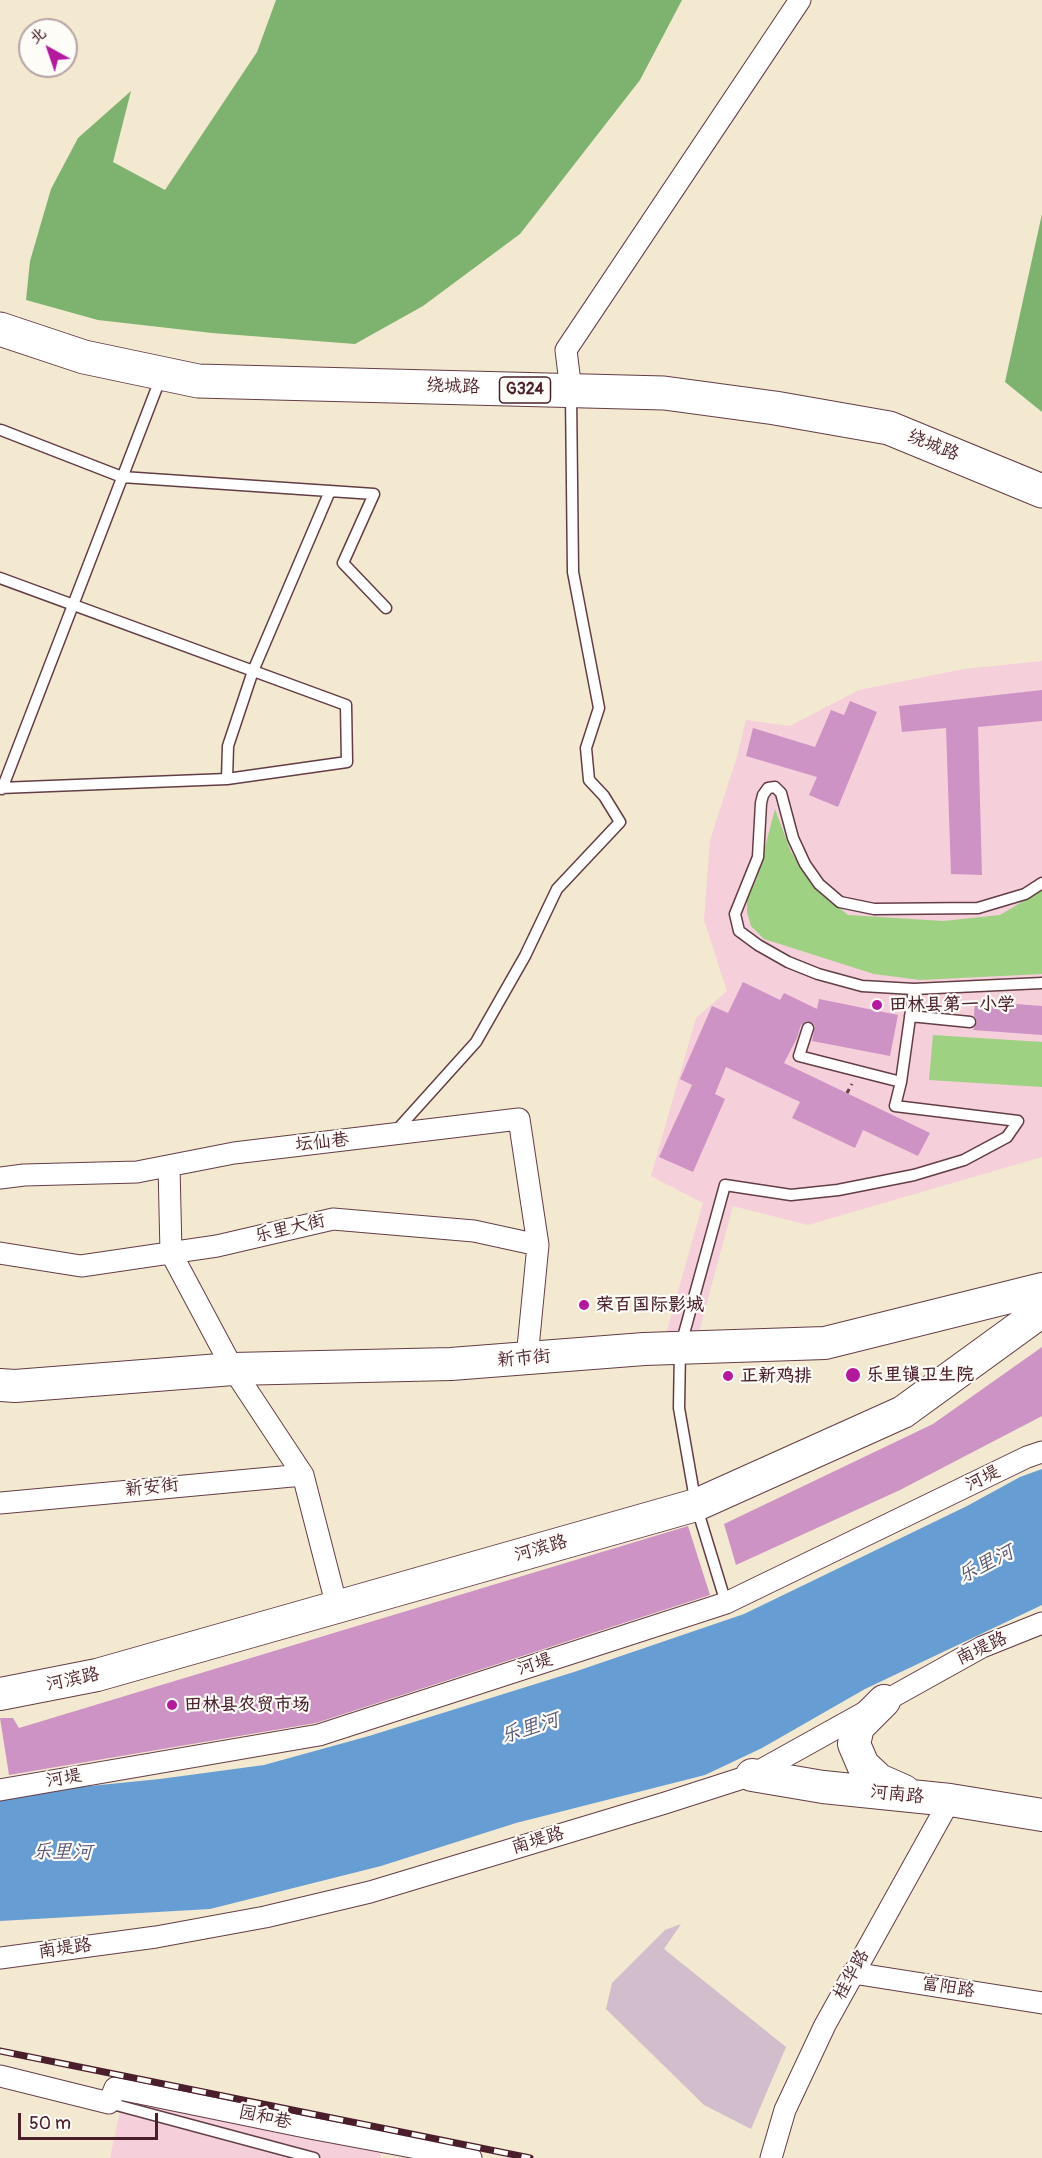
<!DOCTYPE html>
<html>
<head>
<meta charset="utf-8">
<style>
  body { margin:0 }
  #map { position:relative; width:1042px; height:2158px; overflow:hidden; background:#f3e8d0; font-family:Pangolin,"LXGW WenKai TC",sans-serif }
  canvas { display:block }
  .north { position:absolute; left:18px; top:18px; width:60px; height:60px; box-sizing:border-box; background:#fdfcf7; border:2px solid #b5a4a5; border-radius:50%; rotate:320deg; font-size:16px; font-weight:700; line-height:24px; text-align:center; color:#4a1f2b }
  .north::after { content:''; display:block; margin:auto; width:21px; height:27px; background:#b5179e; clip-path:polygon(50% 0,100% 100%,50% 72%,0 100%) }
  .scale { position:absolute; left:18px; top:2113px; width:140px; height:27px; box-sizing:border-box; border:3px solid #4a1f2b; border-top:0; padding-left:8px; font-size:18px; line-height:21px; white-space:nowrap; color:#4a1f2b; -webkit-text-stroke:4px #fdfcf7; paint-order:stroke }
</style>
</head>
<body>
<div id="map">
<canvas width="1042" height="2158"></canvas>
<div class="north">北</div>
<div class="scale">50 m</div>
</div>
<script>
const context = document.querySelector('canvas').getContext('2d');
context.lineJoin = 'round';
function paint(path, color) {
  context.fillStyle = color;
  context.fill(path, 'evenodd');
}
function shape(rows) {
  const path = new Path2D();
  for (const r of rows) {
    path.moveTo(r[0], r[1]);
    for (let i = 2; i < r.length; i += 2) path.lineTo(r[i], r[i + 1]);
  }
  return path;
}
function trace(path, color, width, dash) {
  context.strokeStyle = color;
  context.lineWidth = width;
  context.lineCap = dash ? 'butt' : 'round';
  context.setLineDash(dash || []);
  context.stroke(path);
}
function drawText(font, color, halo, rows, align = 'center') {
  context.font = font + ' Pangolin,"LXGW WenKai TC",sans-serif';
  context.lineWidth = 4.5;
  context.setLineDash([]);
  context.textBaseline = 'middle';
  context.strokeStyle = halo;
  context.fillStyle = color;
  for (const [text, x, y, turn = 0] of rows) {
    context.save();
    context.translate(x, y);
    context.rotate((+turn || 0) * Math.PI / 180);
    context.textAlign = isNaN(turn) ? turn : align;
    if (halo) context.strokeText(text, 0, 0);
    context.fillText(text, 0, 0);
    context.restore();
  }
}
paint(shape([
  [1042,661,1042,1157,808,1225,733,1206,698,1336,666,1334,703,1203,651,1176,696,1018,727,991,704,920,710,840,737,757,746,720,790,726,859,690,964,669],
  [123,2097,382,2152,380,2158,110,2158]
]), '#f5cfda');
paint(shape([
  [681,1924,664,1949,786,2047,751,2129,704,2105,606,2009,612,1983,665,1930]
]), '#d1bdcb');
paint(shape([
  [775,809,791,852,815,888,848,915,943,921,1000,915,1042,890,1042,974,920,980,874,974,764,939,751,926,747,912,747,900,757,878],
  [933,1035,1042,1042,1042,1087,929,1080]
]), '#9ed181');
paint(shape([
  [276,0,682,0,640,80,520,234,423,306,355,344,212,333,98,320,26,300,30,261,51,189,78,138,131,91,113,162,165,190,257,52],
  [1042,214,1042,412,1005,382]
]), '#7eb36f');
paint(shape([
  [1042,1469,1042,1605,865,1689,762,1748,705,1775,516,1823,381,1866,210,1909,0,1921,0,1795,160,1779,264,1765,369,1736,574,1672,744,1614,967,1506,1020,1477]
]), '#669ed4');
paint(shape([
  [1042,690,1042,721,978,727,982,875,951,874,946,728,902,732,899,706],
  [850,701,877,712,838,807,809,795,817,777,746,756,753,728,815,747,831,710,844,715],
  [743,982,780,1000,784,993,817,1009,819,999,898,1015,890,1056,812,1041,815,1026,813,1023,807,1021,801,1025,797,1038,784,1063,930,1133,918,1156,863,1130,855,1148,792,1118,800,1102,726,1067,715,1094,725,1099,693,1172,659,1157,692,1085,680,1079,712,1006,728,1013],
  [975,1001,1042,1006,1042,1035,973,1030,977,1022,974,1016],
  [1042,1347,1042,1416,900,1490,736,1565,724,1524,933,1424],
  [688,1526,710,1595,316,1723,9,1775,0,1718,13,1718,19,1728]
]), '#ce93c5');
const lane = shape([
  [1,430,122,477,374,494,343,563,386,608],
  [0,578,346,705,347,762,227,779,0,788],
  [227,779,228,746,253,671,330,491],
  [2,789,161,377],
  [1042,883,1025,894,978,908,874,909,840,902,819,884,805,864,793,838,781,793,775,787,768,788,763,795,761,803,758,857,735,914,739,931,758,945,788,962,818,974,862,986,914,989,1042,983],
  [910,1016,970,1022],
  [901,1082,914,989],
  [395,1132,476,1042,525,956,557,889,620,822,604,796,589,780,586,748,599,708,573,572,571,394],
  [726,1603,696,1505,679,1408,680,1348,725,1185,791,1195,838,1190,914,1175,964,1160,1007,1137,1018,1121,895,1106,901,1082,799,1056,808,1028],
  [109,2103,314,2158]
]);
const street = shape([
  [571,391,566,350,800,0],
  [169,1166,171,1253,233,1369,303,1475,337,1607],
  [0,1178,24,1175,137,1172,234,1153,519,1119,538,1245],
  [0,1253,81,1266,217,1246,333,1219,474,1231,538,1245,527,1358],
  [0,1503,303,1475],
  [0,1790,319,1735,726,1603,1027,1457,1042,1452],
  [0,1958,156,1937,265,1917,370,1892,665,1803,752,1775,982,1647,1042,1623],
  [853,1973,1042,2003],
  [0,2076,109,2103,115,2088,310,2128,471,2158],
  [771,2158,785,2110,825,2025,950,1800]
]);
const secondary = shape([
  [0,1385,15,1386,233,1369,451,1364,644,1349,825,1343,1042,1289],
  [0,1694,97,1675,696,1505,903,1412,1042,1311],
  [884,1701,858,1727,854,1744,863,1765,879,1780,904,1791],
  [752,1775,823,1787,950,1800,1042,1815]
]);
const highway = shape([
  [0,329,84,357,198,381,664,393,775,408,889,428,1042,491]
]);
trace(lane, '#633d44', 13);
trace(street, '#633d44', 23);
trace(secondary, '#633d44', 34);
trace(highway, '#633d44', 35);
trace(shape([
  [847,1093,852,1084]
]), '#633d44', 3, [4.5, 4.5]);
trace(lane, '#fff', 10);
trace(street, '#fff', 21);
trace(secondary, '#fff', 32);
trace(highway, '#fff', 33);
const rail = shape([
  [0,2051,530,2158]
]);
trace(rail, '#4a1f2b', 7);
trace(rail, '#fdfcf7', 4.5, [14]);
for (const [x, y, r, color] of [
  [877,1005,6,"#b5179e"],
  [584,1305,6,"#b5179e"],
  [853,1375,8,"#b5179e"],
  [728,1376,6,"#b5179e"],
  [172,1705,6,"#b5179e"]
]) {
  const dot = new Path2D();
  dot.arc(x, y, r, 0, 2 * Math.PI);
  context.fillStyle = color;
  context.fill(dot);
  trace(dot, '#fdfcf7', 2);
}
for (const [x, y, w] of [
  [525,390,51]
]) {
  const box = new Path2D();
  box.roundRect(x - w / 2, y - 13, w, 26, 4.5);
  context.fillStyle = '#fdfcf7';
  context.fill(box);
  trace(box, '#4a1f2b', 1.5);
}
drawText('bold 16px', '#4a1f2b', null, [
  ["G324",525,390]
]);
drawText('18px', '#4a1f2b', '#fdfcf7', [
  ["绕城路",453,387,2],
  ["绕城路",933,446,22],
  ["坛仙巷",322,1143,-6],
  ["乐里大街",290,1229,-13],
  ["新市街",524,1359,-5],
  ["河堤",983,1479,-26],
  ["新安街",152,1488,-6],
  ["河滨路",541,1549,-16],
  ["南堤路",982,1649,-25],
  ["河堤",535,1665,-18],
  ["河滨路",73,1680,-12],
  ["河堤",64,1779,-10],
  ["河南路",897,1795,6],
  ["南堤路",538,1841,-17],
  ["南堤路",65,1949,-8],
  ["桂华路",852,1975,-61],
  ["富阳路",948,1988,9],
  ["园和巷",265,2118,12]
]);
drawText('bold 18px', '#4a1f2b', '#fdfcf7', [
  ["田林县第一小学",889,1005],
  ["荣百国际影城",596,1305],
  ["乐里镇卫生院",866,1375],
  ["正新鸡排",740,1376],
  ["田林县农贸市场",184,1705]
], 'left');
drawText('italic 20px', '#575877', '#fdfcf7', [
  ["乐里河",986,1565,-27],
  ["乐里河",530,1729,-17],
  ["乐里河",62,1853,1]
]);
</script>
</body>
</html>
